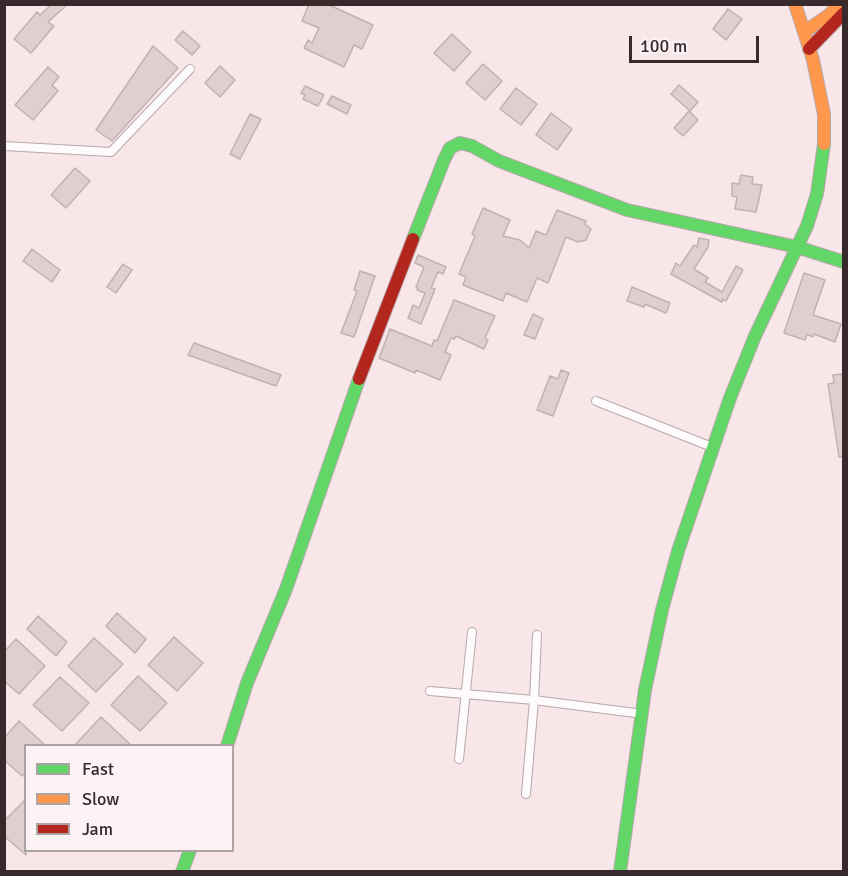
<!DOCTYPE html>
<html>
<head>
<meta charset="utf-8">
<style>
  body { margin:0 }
  #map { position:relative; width:848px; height:876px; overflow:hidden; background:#f8e6e9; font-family:Signika,sans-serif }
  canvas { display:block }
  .frame { position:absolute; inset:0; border:6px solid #38292c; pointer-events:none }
  .legend { position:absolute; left:24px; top:744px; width:210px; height:108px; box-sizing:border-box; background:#fbf3f4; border:2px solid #ada2a4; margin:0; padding:8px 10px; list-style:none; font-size:18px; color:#38292c }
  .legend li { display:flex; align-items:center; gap:12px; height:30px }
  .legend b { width:30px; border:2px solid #ada2a4 }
  .scale { position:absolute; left:629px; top:36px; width:130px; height:27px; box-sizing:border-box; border:3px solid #38292c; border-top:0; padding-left:8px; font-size:18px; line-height:21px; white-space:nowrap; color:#38292c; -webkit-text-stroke:4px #fbf3f4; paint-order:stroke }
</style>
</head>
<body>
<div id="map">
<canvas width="848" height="876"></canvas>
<div class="frame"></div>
<ul class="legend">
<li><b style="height:8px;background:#63d668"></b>Fast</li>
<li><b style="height:8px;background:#ff974d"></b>Slow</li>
<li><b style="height:8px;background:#b3261e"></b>Jam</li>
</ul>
<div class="scale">100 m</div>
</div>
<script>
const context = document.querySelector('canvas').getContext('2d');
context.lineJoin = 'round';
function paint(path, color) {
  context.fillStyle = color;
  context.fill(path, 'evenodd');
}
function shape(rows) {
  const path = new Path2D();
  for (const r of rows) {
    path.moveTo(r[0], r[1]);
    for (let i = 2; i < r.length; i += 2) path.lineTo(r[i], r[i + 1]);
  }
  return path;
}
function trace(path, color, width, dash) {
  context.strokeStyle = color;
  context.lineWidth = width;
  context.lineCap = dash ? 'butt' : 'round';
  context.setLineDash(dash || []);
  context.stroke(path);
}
const building = shape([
  [52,4,68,4,48,22,54,26,31,53,14,39,37,12,40,15,52,4],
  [309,4,327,4,373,25,362,49,354,45,344,67,304,48,308,40,312,43,319,28,302,21,309,4],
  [728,9,742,19,726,40,713,29,728,9],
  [183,31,200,46,192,55,175,40,183,31],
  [452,34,471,52,454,71,434,53,452,34],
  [153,46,178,68,112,141,96,130,153,46],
  [483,64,502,81,485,100,466,83,483,64],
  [220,66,235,80,220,97,205,83,220,66],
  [48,67,59,77,52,85,58,91,33,120,15,105,48,67],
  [679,85,698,102,690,111,671,94,679,85],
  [305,86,324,95,318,106,303,99,305,95,301,93,305,86],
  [516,88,537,104,521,125,500,109,516,88],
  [332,96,351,105,347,114,327,104,332,96],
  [689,111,698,120,683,136,674,128,689,111],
  [551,113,572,129,557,150,536,135,551,113],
  [250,114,261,119,240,159,230,154,250,114],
  [75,168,90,181,66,208,51,195,75,168],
  [741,175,753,177,752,184,762,185,756,212,735,209,737,197,732,196,732,183,739,184,741,175],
  [483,208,510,220,503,236,520,240,529,248,536,231,546,235,557,210,586,221,585,224,591,229,586,240,578,242,566,237,548,283,537,278,527,302,506,293,503,301,463,285,466,277,459,274,475,236,472,234,483,208],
  [699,238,709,240,708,247,694,269,708,278,705,282,722,292,736,266,743,270,726,301,723,299,722,302,671,274,676,263,680,266,694,245,697,247,699,238],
  [32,249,60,270,52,282,23,261,32,249],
  [418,255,446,267,443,274,438,272,431,288,435,289,421,324,408,318,413,305,419,308,425,293,417,290,418,288,416,287,424,267,415,263,418,255],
  [123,264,132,270,116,293,107,287,123,264],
  [360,271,375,276,354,337,341,333,357,291,354,290,360,271],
  [804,273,825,280,813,315,841,324,835,342,814,334,813,337,807,334,805,340,784,333,804,273],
  [632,287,670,303,666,313,645,304,644,307,627,301,632,287],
  [454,300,495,316,485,338,488,340,484,349,456,336,454,339,451,338,445,352,451,355,440,380,416,370,415,373,379,358,390,329,432,346,434,340,437,341,454,300],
  [533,314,543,319,535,339,524,335,533,314],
  [194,343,281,375,276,386,188,355,194,343],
  [561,370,569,373,553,416,537,410,550,376,558,379,561,370],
  [843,374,843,457,839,457,828,384,834,383,833,375,843,374],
  [117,613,146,639,135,653,106,626,117,613],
  [38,616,67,642,56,656,27,629,38,616],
  [174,637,203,663,177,691,148,665,174,637],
  [94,638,123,664,96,692,68,666,94,638],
  [16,639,45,666,19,694,4,681,4,652,16,639],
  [138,676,167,703,140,731,111,705,138,676],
  [60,677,89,703,62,731,33,705,60,677],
  [101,717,132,746,74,746,101,717],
  [19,721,46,746,26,746,26,772,22,776,4,760,4,738,19,721],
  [26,799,26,855,4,836,4,821,26,799]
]);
paint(building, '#dfd0d0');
trace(building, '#c0b2b2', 1.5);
const street = shape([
  [4,146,111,152,190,69],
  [596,401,712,447],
  [430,691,534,700,643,714],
  [459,759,472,632],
  [526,794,534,700,537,635]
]);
const fast = shape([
  [413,239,444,160,450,148,460,143,472,146,499,161,627,210,797,247,844,262],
  [227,746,247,683,286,589,359,379],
  [182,872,190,850],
  [620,872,645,690,662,610,678,551,730,398,755,336,807,226,817,194,824,144]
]);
const slow = shape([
  [795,4,813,60,824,114,824,144],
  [804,32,829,15,840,4]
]);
const jam = shape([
  [809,49,844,13],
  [359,379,413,239]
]);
trace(street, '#b7a8ab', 10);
trace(fast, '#b7a8ab', 14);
trace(slow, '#b7a8ab', 14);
trace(jam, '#b7a8ab', 14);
trace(street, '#fefbfc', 8);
trace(fast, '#63d668', 12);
trace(slow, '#ff974d', 12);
trace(jam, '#b3261e', 12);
</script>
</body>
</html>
